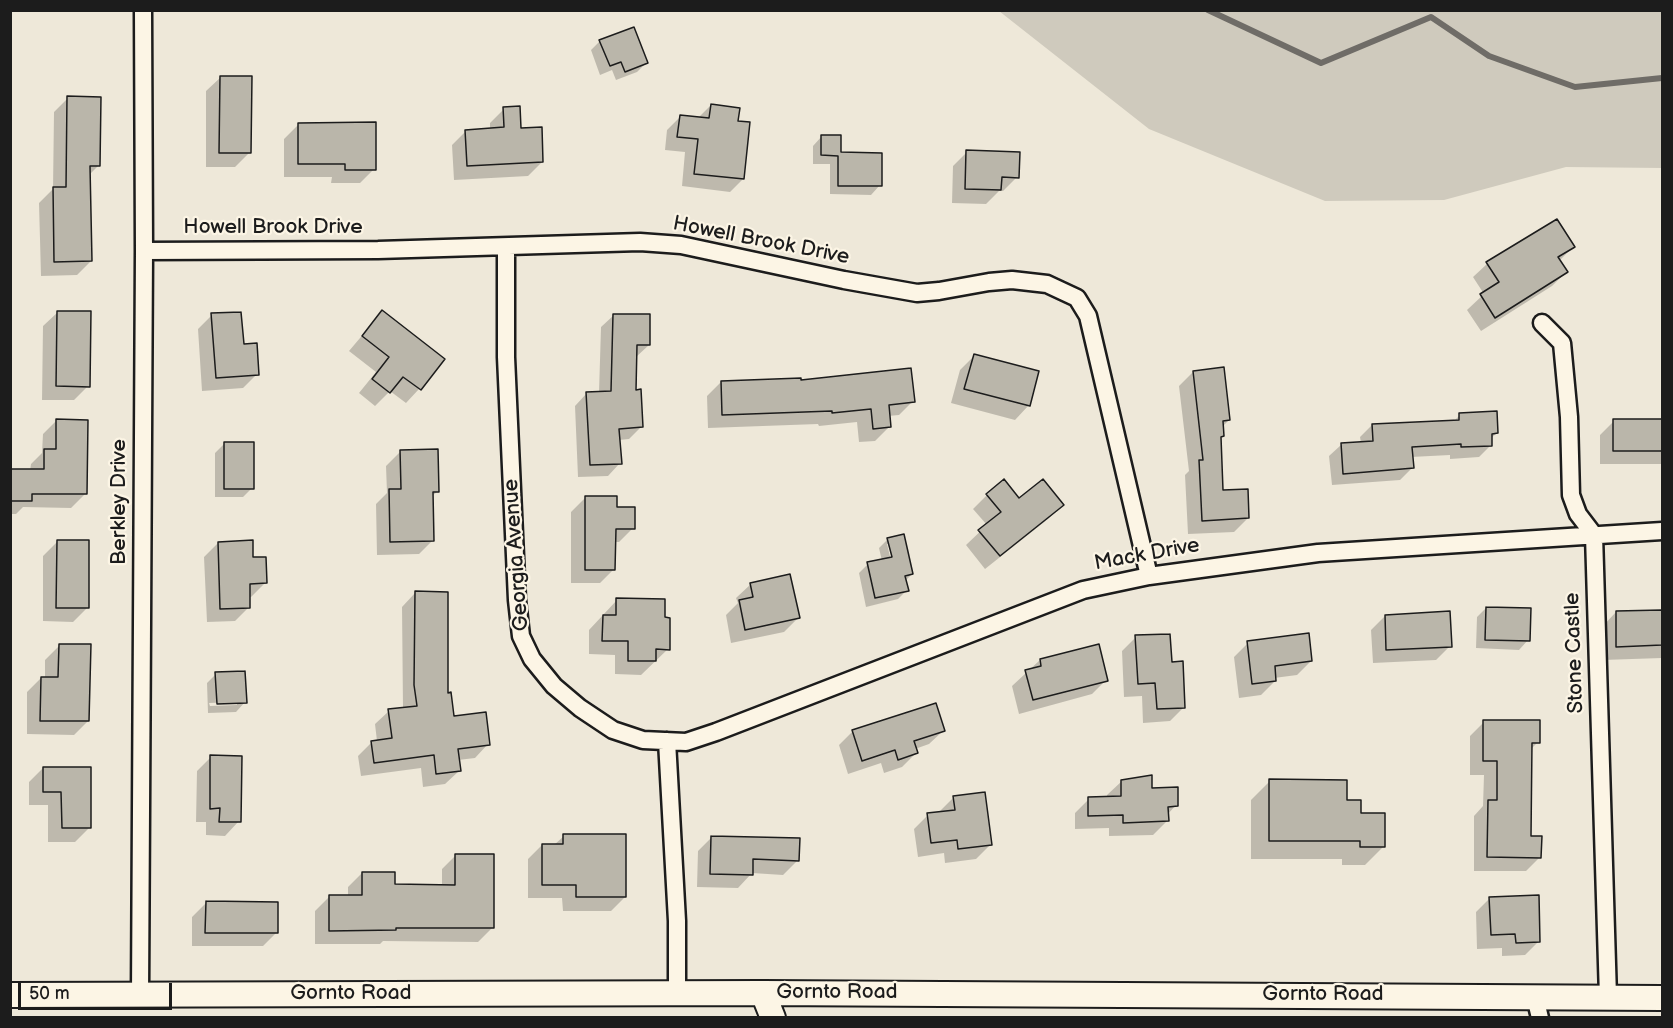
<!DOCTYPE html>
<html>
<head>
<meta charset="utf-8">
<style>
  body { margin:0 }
  #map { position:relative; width:1673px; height:1028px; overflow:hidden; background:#eee8d9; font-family:"Balsamiq Sans",sans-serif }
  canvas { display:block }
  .frame { position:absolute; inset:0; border:12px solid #1c1c1c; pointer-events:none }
  .scale { position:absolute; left:18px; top:983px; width:154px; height:27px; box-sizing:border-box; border:3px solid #1c1c1c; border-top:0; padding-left:8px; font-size:18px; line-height:21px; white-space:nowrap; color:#1c1c1c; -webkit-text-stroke:4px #fcf5e5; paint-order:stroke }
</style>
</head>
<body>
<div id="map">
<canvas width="1673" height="1028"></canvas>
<div class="frame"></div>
<div class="scale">50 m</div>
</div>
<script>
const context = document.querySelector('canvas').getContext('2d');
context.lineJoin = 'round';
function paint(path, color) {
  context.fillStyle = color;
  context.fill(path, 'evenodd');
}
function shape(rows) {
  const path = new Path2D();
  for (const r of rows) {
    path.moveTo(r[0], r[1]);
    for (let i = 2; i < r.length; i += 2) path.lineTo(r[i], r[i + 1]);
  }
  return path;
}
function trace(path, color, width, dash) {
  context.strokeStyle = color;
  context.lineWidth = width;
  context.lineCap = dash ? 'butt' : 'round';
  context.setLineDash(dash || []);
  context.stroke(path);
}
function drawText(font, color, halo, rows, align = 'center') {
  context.font = font + ' "Balsamiq Sans",sans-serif';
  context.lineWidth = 4.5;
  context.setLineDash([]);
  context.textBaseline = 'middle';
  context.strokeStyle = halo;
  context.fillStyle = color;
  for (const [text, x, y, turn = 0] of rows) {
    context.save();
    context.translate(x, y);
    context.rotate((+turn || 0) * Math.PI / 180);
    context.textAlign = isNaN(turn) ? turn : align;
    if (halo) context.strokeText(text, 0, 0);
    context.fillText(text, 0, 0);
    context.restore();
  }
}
paint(shape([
  [999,11,1662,11,1662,168,1566,167,1444,200,1325,201,1149,129]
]), '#cfcabd');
paint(shape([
  [600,41,646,63,637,72,616,80,612,70,600,75,591,50],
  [221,77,249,153,235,167,206,167,206,91],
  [68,98,98,166,89,175,91,261,77,275,41,276,39,203,53,189,54,112],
  [711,105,736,122,743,179,730,192,682,186,685,152,665,150,667,130,680,117,698,118],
  [504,109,542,162,528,176,454,180,452,145,466,131,490,130,490,123],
  [298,125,374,169,360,183,331,183,332,177,284,177,284,139],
  [822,136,840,154,880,185,871,195,830,194,830,164,813,164,813,146],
  [967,152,1017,177,1003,191,999,191,986,204,952,203,953,166],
  [1573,247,1559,261,1566,272,1552,286,1481,331,1467,310,1484,294,1473,277,1487,264],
  [58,312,88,386,74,400,42,400,43,326],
  [382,312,443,360,419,389,406,403,390,391,375,406,359,393,376,372,349,351],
  [212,315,242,345,257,374,243,388,202,391,198,329],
  [614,315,649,345,636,357,635,391,641,427,629,439,619,440,620,463,608,476,578,477,575,406,587,393,599,393,601,327],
  [974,356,1029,405,1015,420,951,403,960,370],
  [1193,372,1229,420,1222,427,1223,436,1219,439,1222,491,1248,518,1234,532,1188,534,1185,475,1189,471,1179,386],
  [721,382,800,382,913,401,899,415,888,416,889,427,875,441,859,442,857,422,819,426,818,424,708,428,707,396],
  [1460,415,1497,433,1490,439,1491,445,1479,457,1450,459,1450,455,1411,457,1412,468,1400,480,1332,485,1329,456,1341,445,1361,443,1360,437,1372,425,1453,422],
  [57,420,85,494,71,508,23,507,16,514,10,514,10,470,30,471,31,464,42,453,43,434],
  [1614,421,1662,421,1662,464,1600,464,1600,435],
  [224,444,252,488,243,497,215,497,215,453],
  [400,452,438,491,431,497,433,540,419,554,377,555,376,504,387,493,386,466],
  [987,495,1019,501,1062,505,1048,519,985,569,966,545,987,525,973,509],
  [585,498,615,509,633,528,619,542,614,542,614,569,600,583,571,583,571,512],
  [888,539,912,574,905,581,907,590,898,599,866,607,859,573,868,564,882,561,879,548],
  [887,544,890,544,895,564,892,565],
  [57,542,87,608,73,622,43,621,43,556],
  [218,543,265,583,251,597,248,597,249,607,235,621,207,622,204,557],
  [751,584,798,618,784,632,731,643,726,615,738,603,736,598],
  [415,593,453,717,488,744,475,758,458,760,459,771,445,784,423,787,421,768,361,776,358,756,372,742,377,741,375,724,389,711,403,709,402,607],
  [617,600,668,649,641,675,615,674,615,655,589,654,589,630],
  [1486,608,1528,640,1519,650,1476,648,1477,617],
  [1662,611,1662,658,1603,660,1602,627,1616,612],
  [1385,616,1450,646,1436,660,1373,663,1371,630],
  [1136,637,1170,664,1184,707,1170,721,1143,723,1142,696,1124,697,1122,651],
  [1248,643,1311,661,1297,675,1274,678,1275,681,1261,695,1239,698,1234,657],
  [59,646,88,721,74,735,27,734,27,692,41,678,45,678,45,660],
  [1040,660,1106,680,1092,694,1019,714,1012,686],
  [216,674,245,702,236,712,208,713,207,683],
  [237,702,237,705,210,706,209,703],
  [1484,722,1538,742,1530,750,1530,837,1540,857,1526,871,1474,871,1474,816,1483,806,1484,775,1470,775,1470,736],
  [944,730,929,744,915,749,916,753,902,767,884,773,881,763,848,774,839,745,853,731],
  [211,757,239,821,225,836,206,835,206,822,196,822,197,771],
  [43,768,89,828,75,842,48,842,48,805,29,805,29,782],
  [1122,781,1151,790,1176,805,1167,815,1167,821,1153,835,1109,836,1109,828,1075,829,1075,813,1089,799,1107,798,1107,795],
  [1270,781,1345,801,1360,815,1383,847,1365,865,1342,865,1342,859,1251,859,1251,800],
  [954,797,990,845,976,859,945,863,944,853,918,857,914,829,928,815,940,813,940,811],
  [564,836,625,897,611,911,563,911,562,898,528,898,528,859,542,845,554,845],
  [712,837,797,861,783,875,752,873,738,888,697,887,698,851],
  [456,855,492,928,478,942,383,941,380,944,315,944,315,911,329,897,348,896,348,887,362,873,394,886,442,886,442,869],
  [1490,898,1539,941,1525,955,1502,956,1502,948,1477,949,1476,912],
  [206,903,277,932,263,946,192,946,192,917]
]), '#0003');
trace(shape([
  [1208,10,1321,63,1431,17,1489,56,1575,87,1662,78]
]), '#6f6c67', 6);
const building = shape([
  [634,27,648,63,625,72,621,62,610,66,599,40,634,27],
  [220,76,252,76,251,153,219,153,220,76],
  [67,96,101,97,100,166,90,166,92,261,54,262,53,187,66,187,67,96],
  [711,104,740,108,738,121,750,122,744,179,694,174,698,139,677,137,680,115,709,118,711,104],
  [520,106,521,128,542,127,543,162,467,166,465,130,504,127,503,107,520,106],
  [376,122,376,170,345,170,345,164,298,164,298,123,376,122],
  [821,135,841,135,841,152,882,153,882,186,838,186,838,156,821,155,821,135],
  [966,150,1020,152,1019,178,1002,177,1001,190,965,189,966,150],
  [1557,219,1575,247,1558,257,1568,272,1495,318,1480,294,1499,282,1486,262,1557,219],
  [382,310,445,359,421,390,403,377,390,393,372,379,389,357,362,336,382,310],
  [57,311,91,311,90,387,56,386,57,311],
  [241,312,244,344,257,343,259,375,216,378,211,313,241,312],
  [613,314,650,314,650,345,637,345,636,390,641,389,643,427,619,429,622,464,590,465,586,392,611,391,613,314],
  [974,354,1039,371,1030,406,964,389,974,354],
  [1224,367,1230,420,1223,421,1224,436,1221,437,1223,490,1248,489,1249,518,1202,521,1199,460,1203,460,1193,371,1224,367],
  [911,368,915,402,889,405,891,427,873,429,871,409,832,413,832,411,722,415,721,381,801,378,801,380,911,368],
  [1497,411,1498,433,1492,434,1492,446,1461,447,1461,444,1412,447,1414,468,1343,474,1341,443,1373,441,1372,424,1459,420,1459,413,1497,411],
  [56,419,88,420,87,494,32,494,32,501,10,501,10,469,44,469,44,449,56,449,56,419],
  [1613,419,1662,419,1662,451,1613,451,1613,419],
  [224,442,254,442,254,489,224,489,224,442],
  [438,449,439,492,433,492,434,541,390,542,389,489,401,489,400,450,438,449],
  [1004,479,1019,498,1043,479,1064,505,1000,556,978,530,1001,512,986,494,1004,479],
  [585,496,617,496,617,507,635,507,635,529,616,529,615,570,585,570,585,496],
  [904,534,913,574,905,576,909,591,875,598,867,562,892,557,887,538,904,534],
  [57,540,89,540,89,608,56,608,57,540],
  [253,540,253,557,266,557,267,583,250,584,250,608,220,609,218,542,253,540],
  [790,574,800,618,745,630,739,600,753,597,750,583,790,574],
  [415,591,448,592,448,693,451,692,454,716,486,712,490,745,458,749,461,771,436,774,434,755,374,763,371,741,392,738,388,709,417,706,414,685,415,591],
  [616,598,665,599,665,617,670,618,670,650,656,649,656,661,628,661,628,641,602,641,603,615,616,615,616,598],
  [1486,607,1531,608,1530,641,1485,640,1486,607],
  [1662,610,1662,645,1616,647,1616,611,1662,610],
  [1450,611,1452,647,1386,650,1385,615,1450,611],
  [1309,633,1312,661,1275,666,1276,681,1252,684,1247,641,1309,633],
  [1170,634,1172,662,1183,661,1185,708,1157,709,1155,683,1138,684,1135,635,1170,634],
  [59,644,91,644,89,721,40,721,41,677,58,677,59,644],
  [1099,644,1108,681,1033,700,1025,670,1041,666,1040,659,1099,644],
  [245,671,247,703,217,704,215,672,245,671],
  [936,703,945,731,914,741,918,753,898,760,895,750,862,761,852,730,936,703],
  [1483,720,1540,720,1540,743,1532,743,1531,836,1542,836,1541,858,1487,857,1488,800,1497,800,1497,761,1483,761,1483,720],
  [210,755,242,756,241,822,219,822,220,808,210,809,210,755],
  [43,767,91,767,91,828,62,828,61,792,43,792,43,767],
  [1152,775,1152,788,1178,787,1178,806,1168,807,1169,821,1123,823,1123,815,1088,816,1088,797,1121,796,1121,780,1152,775],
  [1269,779,1347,780,1347,800,1361,800,1361,813,1385,813,1385,847,1360,847,1360,841,1269,841,1269,779],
  [985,792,992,845,958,849,957,840,931,843,927,813,955,810,953,796,985,792],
  [563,834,626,834,626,897,576,897,576,885,542,885,542,844,563,844,563,834],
  [711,836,800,838,799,861,753,859,753,875,710,874,711,836],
  [455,854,494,854,494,928,396,928,396,930,329,931,329,895,362,895,362,872,395,872,395,884,455,885,455,854],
  [1539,895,1540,942,1516,943,1515,934,1491,935,1489,897,1539,895],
  [206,901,278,902,278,933,205,933,206,901]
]);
paint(building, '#bab6aa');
trace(building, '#1c1c1c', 1.5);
const street = shape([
  [506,247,506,357,517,600,521,636,532,659,554,686,580,708,613,730,643,740,686,742,716,732,1083,590,1149,576,1318,553,1662,531],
  [144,251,378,250,640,242,681,245,844,280,917,293,939,291,989,282,1012,280,1047,284,1077,298,1088,316,1149,576],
  [1542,323,1562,343,1569,417,1571,495,1578,514,1594,535,1608,997],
  [667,741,677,921,677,994],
  [140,995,144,251,143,10],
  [1535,997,1540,1018]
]);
const secondary = shape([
  [763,993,773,1018],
  [10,995,763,993,1662,998]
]);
trace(street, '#1c1c1c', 21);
trace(secondary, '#1c1c1c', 28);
trace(street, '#fcf5e5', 16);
trace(secondary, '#fcf5e5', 24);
drawText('21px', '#1c1c1c', '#fcf5e5', [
  ["Howell Brook Drive",273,228],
  ["Howell Brook Drive",761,241,11],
  ["Berkley Drive",120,502,-90],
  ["Georgia Avenue",517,555,-94],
  ["Mack Drive",1147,555,-10],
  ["Stone Castle",1575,653,-92],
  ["Gornto Road",837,993],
  ["Gornto Road",351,994],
  ["Gornto Road",1323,995]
]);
</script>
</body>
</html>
